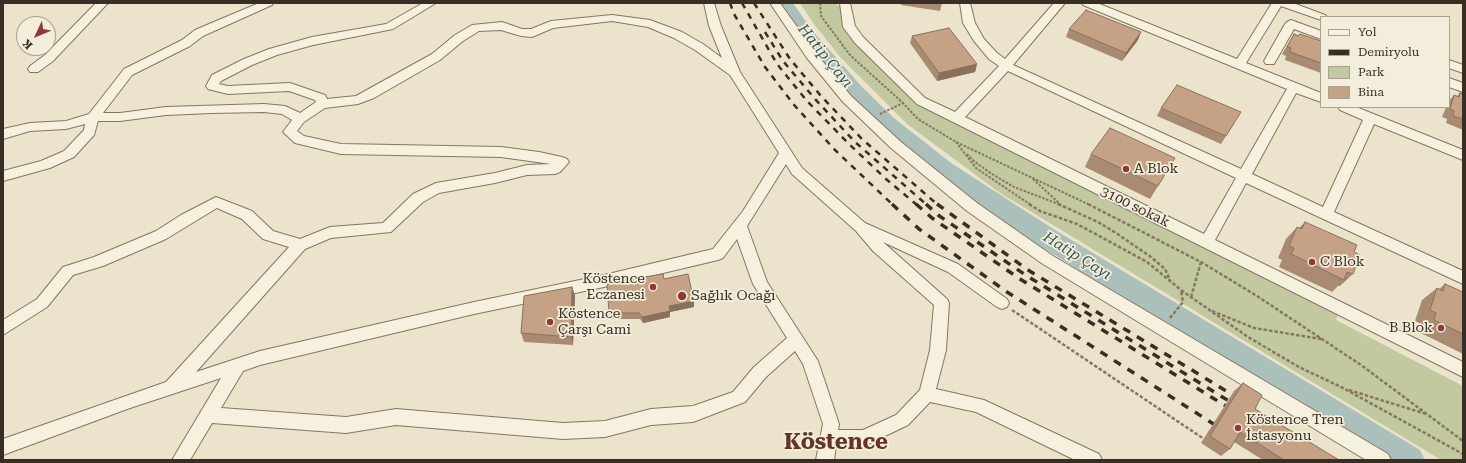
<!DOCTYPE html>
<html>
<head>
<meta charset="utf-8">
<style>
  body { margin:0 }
  #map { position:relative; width:1466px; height:463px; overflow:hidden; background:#ebe3cc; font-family:"Roboto Serif",serif }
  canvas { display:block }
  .frame { position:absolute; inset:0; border:4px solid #392e23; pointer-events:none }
  .legend { position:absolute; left:1320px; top:16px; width:130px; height:92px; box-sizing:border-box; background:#f3eddb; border:1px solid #a9a191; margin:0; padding:5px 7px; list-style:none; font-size:12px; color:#392e23 }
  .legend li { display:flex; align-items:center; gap:8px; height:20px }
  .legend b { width:20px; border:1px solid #a9a191 }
  .north { position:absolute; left:16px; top:16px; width:40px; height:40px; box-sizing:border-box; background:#f3eddb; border:1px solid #a9a191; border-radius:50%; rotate:226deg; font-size:11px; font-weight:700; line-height:16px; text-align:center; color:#392e23 }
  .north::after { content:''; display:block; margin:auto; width:14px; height:18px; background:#8f3a38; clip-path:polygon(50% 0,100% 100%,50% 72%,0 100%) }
</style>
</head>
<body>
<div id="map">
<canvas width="1466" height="463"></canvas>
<div class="frame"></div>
<ul class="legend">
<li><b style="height:5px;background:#f6f0df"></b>Yol</li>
<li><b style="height:5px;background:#392e23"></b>Demiryolu</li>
<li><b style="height:11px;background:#c2c8a0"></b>Park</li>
<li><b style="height:11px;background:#c5a286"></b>Bina</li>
</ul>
<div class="north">K</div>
</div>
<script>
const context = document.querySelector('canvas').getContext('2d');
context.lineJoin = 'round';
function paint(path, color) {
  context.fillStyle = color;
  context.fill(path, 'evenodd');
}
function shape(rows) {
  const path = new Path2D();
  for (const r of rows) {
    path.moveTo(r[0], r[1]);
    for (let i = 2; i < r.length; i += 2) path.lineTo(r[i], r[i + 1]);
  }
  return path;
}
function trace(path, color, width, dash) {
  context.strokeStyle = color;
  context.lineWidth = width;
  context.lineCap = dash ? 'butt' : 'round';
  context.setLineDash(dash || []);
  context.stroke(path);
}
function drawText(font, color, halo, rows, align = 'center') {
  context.font = font + ' "Roboto Serif",serif';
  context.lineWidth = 3.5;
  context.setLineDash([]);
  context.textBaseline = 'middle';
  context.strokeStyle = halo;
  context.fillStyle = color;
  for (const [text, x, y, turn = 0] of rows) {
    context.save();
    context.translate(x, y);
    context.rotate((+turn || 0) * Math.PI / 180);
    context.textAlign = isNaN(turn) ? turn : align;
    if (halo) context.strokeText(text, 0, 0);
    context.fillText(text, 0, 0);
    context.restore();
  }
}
paint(shape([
  [800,3,834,3,840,6,844,28,904,91,1338,314,1336,320,1463,386,1463,460,1441,460,1000,193,907,124,841,58,814,24]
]), '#c2c8a0');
paint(shape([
  [775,3,793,3,811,29,862,87,894,118,951,163,1055,230,1420,450,1425,460,1384,460,1037,244,935,175,878,128,848,97,797,37,775,3]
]), '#acc0bb');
const minor = shape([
  [96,3,108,3,53,61,38,72,30,72,28,69,30,66,45,55,96,3],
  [259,3,273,3,272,5,203,36,190,46,132,75,103,113,120,113,166,107,264,104,285,106,300,113,316,102,315,100,289,91,228,94,208,89,206,86,212,75,244,59,269,49,312,37,386,24,423,3,436,3,393,29,313,45,277,55,252,65,221,81,219,84,228,86,290,83,325,95,327,99,356,96,432,54,455,35,472,25,502,22,522,29,531,29,551,21,612,15,650,20,682,32,703,44,722,58,709,26,704,3,714,3,721,26,740,72,802,168,865,223,958,264,1007,299,1009,303,1007,307,1002,309,997,307,948,272,883,242,947,299,949,303,946,350,936,389,984,400,1099,454,1102,460,1075,460,976,412,930,402,908,425,864,446,836,446,834,460,816,460,823,424,803,364,795,351,766,377,745,402,693,422,651,425,605,437,563,439,396,425,346,433,212,423,190,460,172,460,221,378,130,408,3,455,3,439,166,382,289,247,263,239,242,219,217,208,166,239,103,266,73,275,47,307,3,335,3,320,37,299,63,267,94,257,156,231,181,215,216,197,252,211,273,231,300,239,330,227,383,223,413,194,436,183,495,173,527,165,551,164,501,157,341,154,295,143,283,132,292,120,282,114,264,112,211,113,166,115,120,121,98,121,94,135,74,157,50,168,3,181,3,171,41,161,64,151,84,130,85,124,66,129,30,131,3,139,3,129,30,123,66,121,89,114,124,69,182,40,195,30,259,3],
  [612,21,648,27,674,38,695,50,730,75,779,153,743,211,713,249,604,275,474,302,260,351,196,372,305,249,331,238,391,232,423,202,439,193,495,183,527,175,555,174,560,172,569,162,567,159,562,157,539,152,501,147,341,144,304,136,297,131,304,122,325,108,358,104,374,98,440,60,463,41,479,31,501,30,521,36,532,37,553,28,612,21],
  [786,164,792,174,856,231,873,251,934,305,930,350,920,390,896,415,863,430,838,430,839,424,818,361,767,282,747,226,786,164],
  [737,239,753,284,787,338,754,367,733,392,693,406,651,409,605,421,563,423,396,409,346,417,221,408,243,371,260,365,474,314,604,287,718,260,723,258,737,239],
  [770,3,780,3,815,52,851,96,901,142,977,203,1053,256,1388,454,1391,460,1366,460,1043,264,967,211,891,148,843,102,807,58,770,3],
  [840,3,850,3,855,26,863,37,925,98,955,112,999,66,989,59,974,41,963,23,960,3,970,3,975,23,984,39,997,53,1005,59,1054,3,1065,3,1013,65,1241,169,1287,89,1083,5,1082,3,1097,3,1237,59,1272,3,1293,3,1325,15,1327,17,1321,17,1321,20,1281,6,1246,63,1321,93,1321,102,1296,93,1252,174,1323,207,1363,120,1340,110,1338,107,1356,107,1463,150,1463,160,1374,124,1334,212,1463,271,1463,284,1246,183,1215,240,1463,362,1463,377,917,104,855,43,843,27,840,3],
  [1008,71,1236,178,1204,234,965,117,1008,71],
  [1291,20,1321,31,1321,39,1294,29,1274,64,1266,64,1264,61,1285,24,1287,22,1291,20],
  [1449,60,1463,65,1463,73,1449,68,1449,60],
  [1449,78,1463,83,1463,92,1449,87,1449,78]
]);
trace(minor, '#867661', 2);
trace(shape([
  [820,3,821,16,850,55,903,103,918,119,956,142,1090,205],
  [880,114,903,103],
  [956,142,976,168,1031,205],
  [967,154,975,162,992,174,1014,187,1061,205],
  [1033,179,1060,204]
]), '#867661', 2, [2.5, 1.5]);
trace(shape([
  [1029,204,1040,211,1077,224,1147,262,1181,290,1248,337,1299,367,1343,388,1463,454],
  [1058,204,1098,222,1116,233,1151,257,1165,269,1170,280],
  [1088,204,1201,262,1257,296,1361,365,1463,441],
  [1191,297,1201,262],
  [1012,310,1204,439],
  [1212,311,1254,328,1321,339],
  [1170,318,1183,302,1181,290],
  [1349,390,1426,414]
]), '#867661', 2.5, [3.5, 2]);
paint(minor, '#f6f0df');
trace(shape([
  [730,3,734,14,765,67,795,106,835,150,893,205],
  [742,3,777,64,807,101,849,144,886,179,917,205],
  [754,3,790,59,821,96,862,139,938,205],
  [765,32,783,61,815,99,855,142,927,205]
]), '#392e23', 2.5, [6, 6]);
trace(shape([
  [892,204,919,229,1007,292,1223,430],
  [916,204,932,218,1020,279,1234,411],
  [926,204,938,215,1024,274,1237,406],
  [937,204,1028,270,1241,400]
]), '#392e23', 3.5, [8, 8]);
paint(shape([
  [901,3,942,3,940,11,901,5],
  [1069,29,1141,32,1138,40,1122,61,1066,37],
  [1294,34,1321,41,1321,73,1285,60,1286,56,1282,54],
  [912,36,977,64,975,72,937,81,910,43],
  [1460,93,1463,94,1463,130,1446,123,1447,119,1442,117,1446,107,1449,107,1449,101,1454,95,1457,96],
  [1161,108,1226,136,1221,144,1157,116],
  [1091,154,1175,158,1150,199,1085,167],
  [1305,222,1354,252,1353,274,1340,286,1338,286,1332,292,1279,267,1282,260,1278,258,1286,239,1297,227,1299,228],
  [664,279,694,301,694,307,670,312,670,317,643,323,640,319,611,319,609,313],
  [1445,284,1463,292,1463,354,1419,332,1421,324,1415,321,1422,300,1437,288,1439,289],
  [572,287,575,296,573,345,524,342,521,333],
  [1243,383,1255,409,1339,460,1263,460,1234,442,1230,449,1221,456,1201,443,1234,391]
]), '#a98b73');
paint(shape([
  [1141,32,1138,40,1122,61,1126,53],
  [977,64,975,72,937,81,939,73],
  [572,287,575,296,573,345,571,337],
  [694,301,694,307,670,312,670,317,643,323,642,317,669,306]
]), '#8a715e');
const building = shape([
  [1086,10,1141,32,1126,53,1069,29,1086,10],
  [949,28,977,64,939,73,912,36,949,28],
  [1294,34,1298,36,1300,34,1321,41,1321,63,1290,52,1291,48,1287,47,1294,34],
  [1177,85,1241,112,1226,136,1161,108,1177,85],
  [1460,93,1463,94,1463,119,1453,116,1454,111,1450,109,1454,95,1459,97,1460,93],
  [1110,128,1175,158,1158,186,1091,154,1110,128],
  [1305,222,1357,245,1354,252,1360,255,1353,274,1347,272,1344,280,1291,254,1294,248,1289,246,1297,227,1302,229,1305,222],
  [663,274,664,279,688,274,694,301,669,306,670,311,642,317,639,313,609,313,607,283,663,274],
  [1445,284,1463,292,1463,334,1434,320,1436,313,1430,310,1437,288,1443,291,1445,284],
  [572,287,571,337,521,333,524,296,572,287],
  [1243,383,1262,395,1255,409,1339,460,1284,460,1240,432,1230,449,1210,436,1243,383]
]);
paint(building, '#c5a286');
trace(building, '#8a715e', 1);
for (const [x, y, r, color] of [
  [1126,169,4,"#8f3a38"],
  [1312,262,4,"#8f3a38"],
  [653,287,4,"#8f3a38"],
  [682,296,5,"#8f3a38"],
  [550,322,4,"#8f3a38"],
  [1441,328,4,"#8f3a38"],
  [1238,428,4,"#8f3a38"]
]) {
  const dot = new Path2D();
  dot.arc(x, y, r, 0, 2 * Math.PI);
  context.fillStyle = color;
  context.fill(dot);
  trace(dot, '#f3eddb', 1.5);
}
drawText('14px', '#392e23', '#f3eddb', [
  ["A Blok",1134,169],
  ["C Blok",1320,262],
  ["Köstence",645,279,"right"],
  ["Eczanesi",645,295,"right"],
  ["Sağlık Ocağı",691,296],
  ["Köstence",558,314],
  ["Çarşı Cami",558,330],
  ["B Blok",1433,328,"right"],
  ["Köstence Tren",1246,420],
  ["İstasyonu",1246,436]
], 'left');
drawText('14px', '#392e23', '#f3eddb', [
  ["3100 sokak",1135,207,26]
]);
drawText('italic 15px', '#345756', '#f3eddb', [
  ["Hatip Çayı",825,56,51],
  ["Hatip Çayı",1077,256,32]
]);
drawText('bold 22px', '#613527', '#f3eddb', [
  ["Köstence",836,443]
]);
</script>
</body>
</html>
